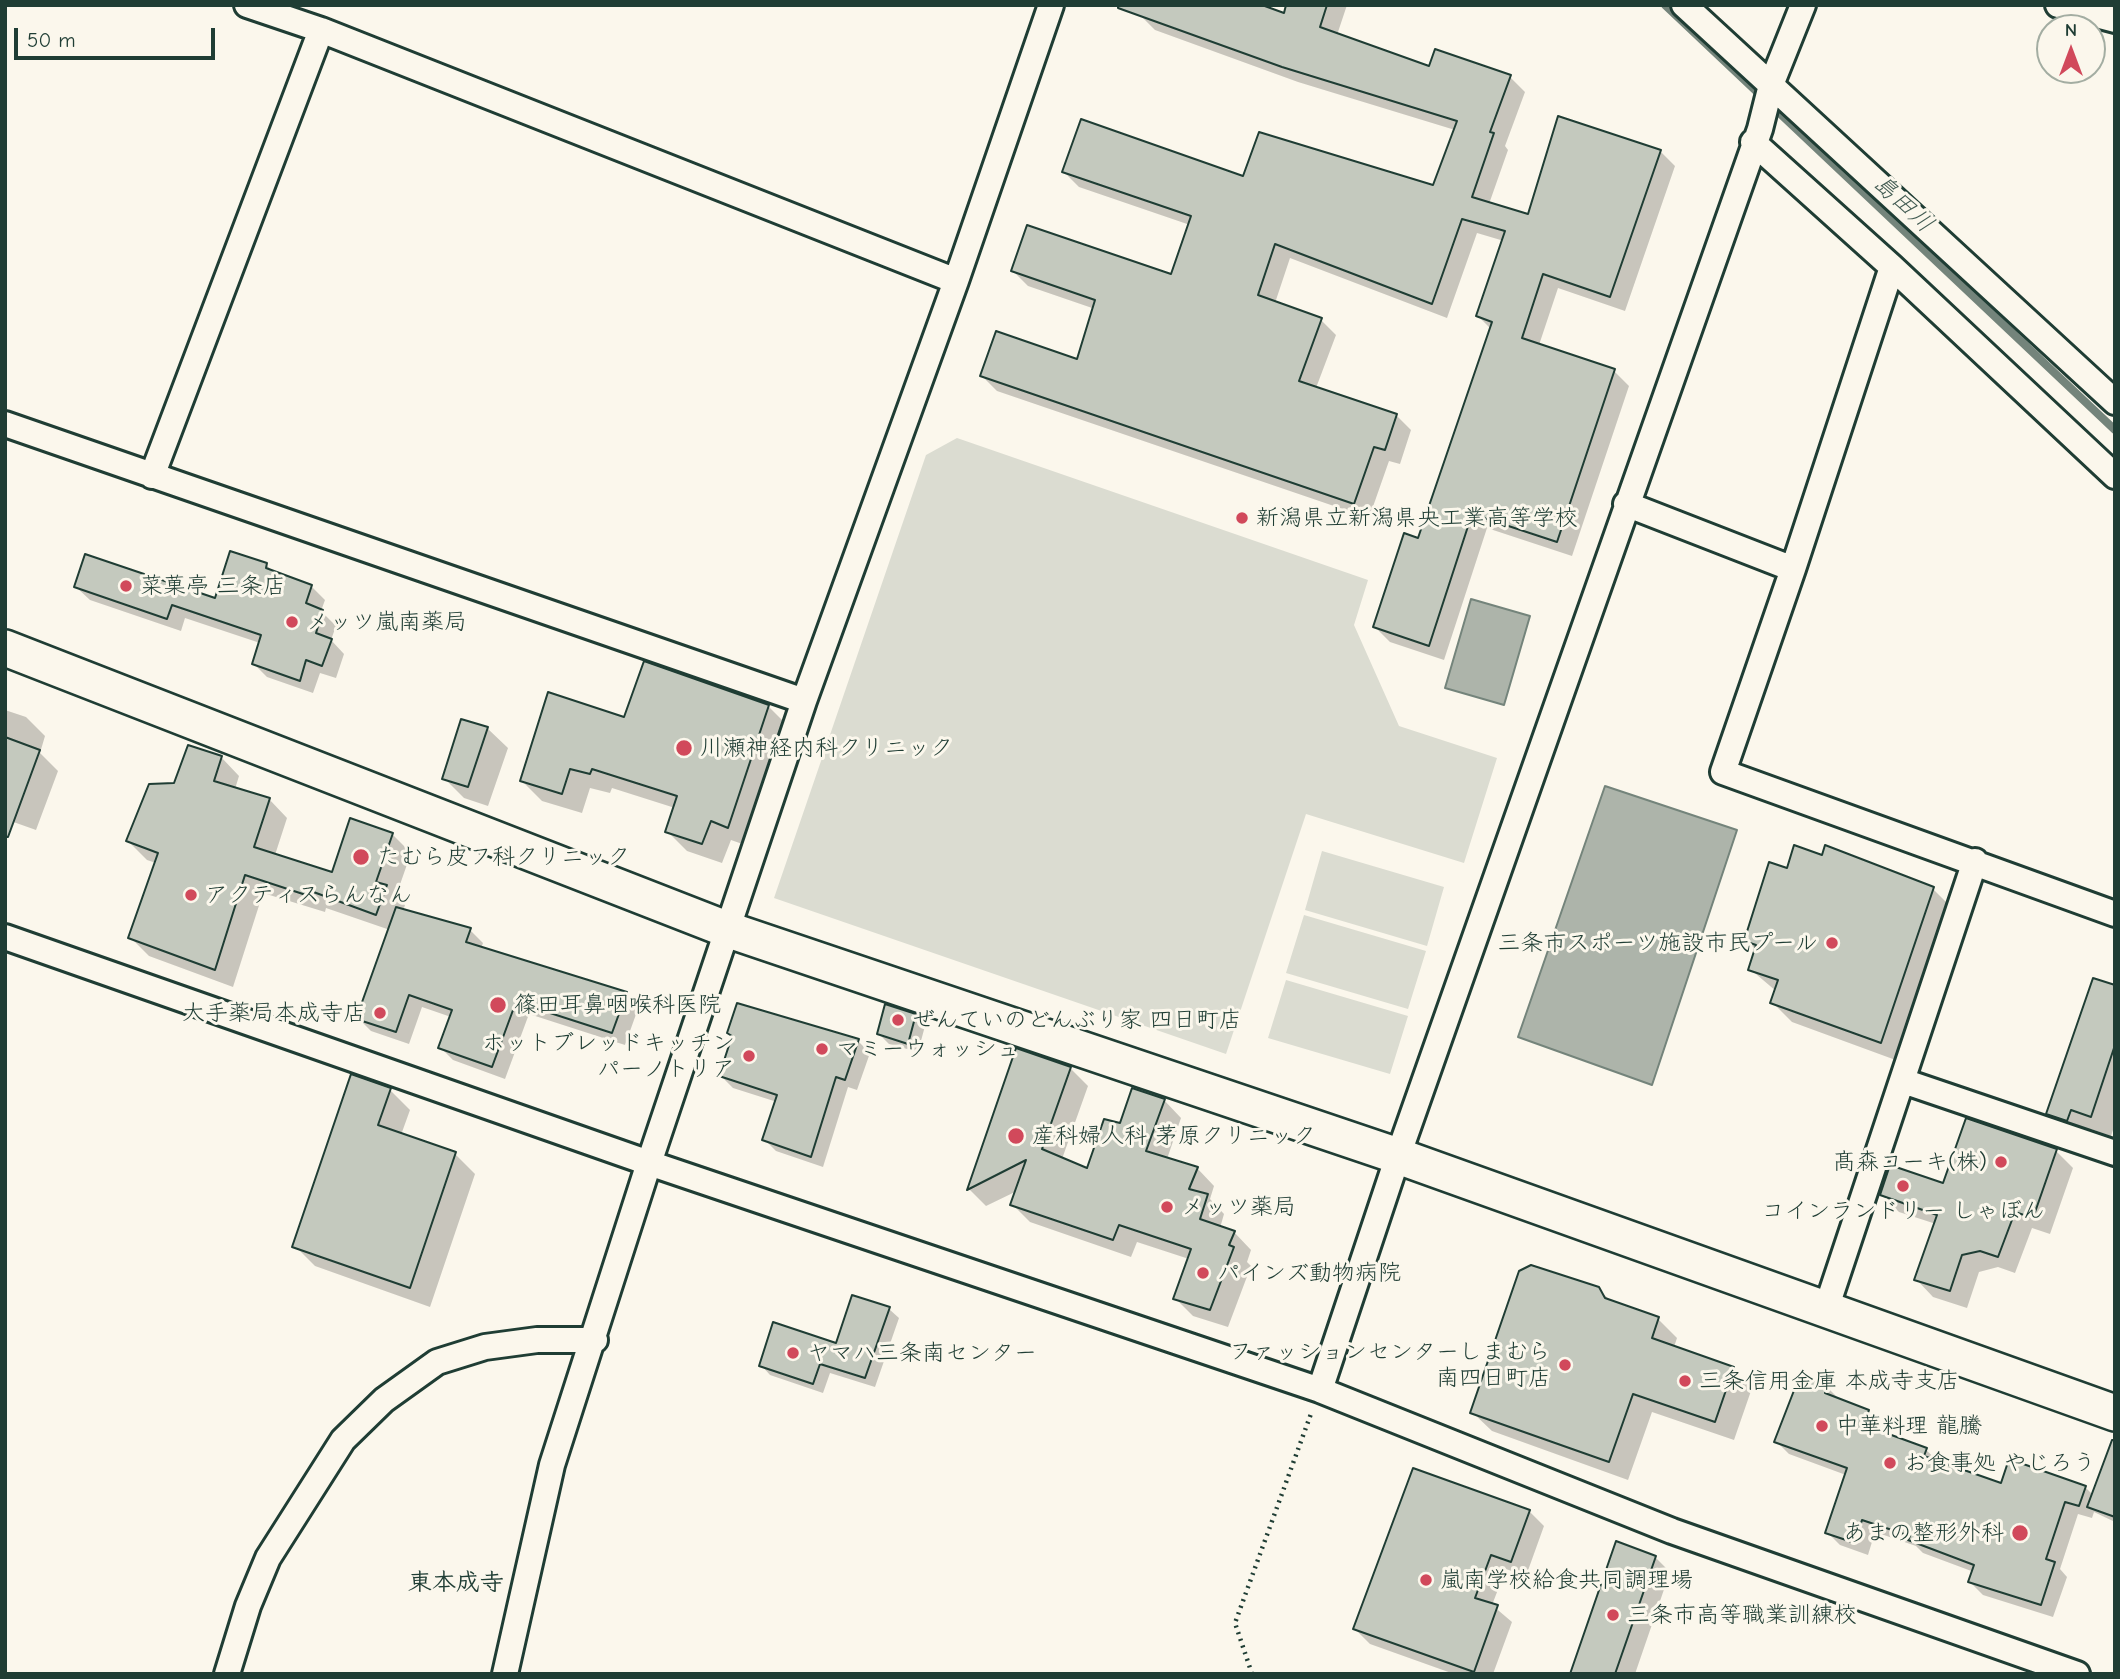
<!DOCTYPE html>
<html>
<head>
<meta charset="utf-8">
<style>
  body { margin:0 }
  #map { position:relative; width:2120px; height:1679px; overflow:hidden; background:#fbf7ec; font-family:"Comic Neue",sans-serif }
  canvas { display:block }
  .frame { position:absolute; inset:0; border:7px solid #1f3d34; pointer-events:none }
  .north { position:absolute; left:2036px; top:14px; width:70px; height:70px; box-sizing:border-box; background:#fbf7ec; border:2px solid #a3ada2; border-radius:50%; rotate:0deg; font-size:19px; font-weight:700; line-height:28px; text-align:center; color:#1f3d34 }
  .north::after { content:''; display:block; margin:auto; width:24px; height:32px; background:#d1495b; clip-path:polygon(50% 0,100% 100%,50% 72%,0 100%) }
  .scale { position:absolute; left:14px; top:28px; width:201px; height:32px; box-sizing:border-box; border:4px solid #1f3d34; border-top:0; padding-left:9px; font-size:21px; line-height:24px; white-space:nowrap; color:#1f3d34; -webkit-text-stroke:5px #fbf7ec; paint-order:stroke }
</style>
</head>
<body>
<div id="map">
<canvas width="2120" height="1679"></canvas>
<div class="frame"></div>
<div class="north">N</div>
<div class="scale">50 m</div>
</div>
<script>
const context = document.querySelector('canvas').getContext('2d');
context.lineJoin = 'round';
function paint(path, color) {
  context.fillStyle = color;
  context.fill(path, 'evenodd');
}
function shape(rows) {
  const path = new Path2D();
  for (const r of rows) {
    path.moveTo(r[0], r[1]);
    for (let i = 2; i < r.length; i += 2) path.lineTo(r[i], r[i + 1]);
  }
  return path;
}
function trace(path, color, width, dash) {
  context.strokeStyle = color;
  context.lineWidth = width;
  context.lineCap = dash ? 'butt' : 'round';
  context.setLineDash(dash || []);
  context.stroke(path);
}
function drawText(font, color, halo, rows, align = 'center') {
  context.font = font + ' "Comic Neue","Klee One",sans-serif';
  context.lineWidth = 6;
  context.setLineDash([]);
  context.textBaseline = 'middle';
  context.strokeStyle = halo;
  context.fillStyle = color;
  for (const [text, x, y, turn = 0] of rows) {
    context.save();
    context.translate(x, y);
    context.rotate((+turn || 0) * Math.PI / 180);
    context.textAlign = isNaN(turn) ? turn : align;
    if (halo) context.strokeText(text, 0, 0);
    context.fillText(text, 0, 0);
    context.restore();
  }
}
paint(shape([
  [957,438,1368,580,1354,625,1399,726,1497,758,1464,863,1306,814,1226,1054,774,898,926,455],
  [1322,851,1444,887,1427,946,1305,910],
  [1304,915,1426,951,1408,1009,1286,973],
  [1286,980,1408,1016,1390,1074,1268,1038]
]), '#dbdcd1');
const water = shape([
  [1471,599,1530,616,1504,705,1445,688,1471,599],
  [1605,786,1737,830,1652,1085,1518,1037,1605,786]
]);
paint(water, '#adb4aa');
trace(water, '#74847b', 2);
paint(shape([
  [1288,5,1347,5,1337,35,1430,68,1510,77,1525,92,1505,146,1508,150,1489,204,1529,216,1660,151,1675,166,1625,311,1558,288,1539,345,1614,371,1629,386,1572,556,1487,528,1444,660,1390,642,1375,627,1419,541,1491,329,1478,316,1504,241,1477,233,1447,318,1290,258,1275,303,1321,320,1336,335,1316,388,1396,415,1411,430,1400,464,1389,461,1369,518,997,391,982,376,1079,362,1095,309,1028,286,1013,271,1172,276,1190,225,1079,187,1064,172,1434,187,1455,130,1298,82,1155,30,1140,15,1285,15],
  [266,565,275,573,311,586,325,600,321,611,336,626,331,640,344,654,336,678,320,673,313,693,267,677,254,664,260,643,185,618,181,631,90,600,76,587,216,601],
  [768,706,788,726,748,846,731,840,722,863,687,851,667,831,675,808,612,788,610,793,590,788,582,813,542,801,522,781,625,719],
  [5,710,26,717,45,736,40,753,58,771,36,830,5,819],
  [487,728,508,748,488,806,464,798,444,778],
  [221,757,239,776,235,789,269,799,287,818,275,855,333,874,392,834,411,853,396,896,405,905,403,911,470,930,483,943,481,949,626,993,639,1006,625,1045,529,1014,505,1079,453,1060,440,1047,451,1017,422,1007,409,1044,371,1031,358,1018,390,930,326,908,325,912,263,893,233,987,149,956,130,937,156,863,147,860,128,841,176,785],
  [1823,857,1933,889,1953,909,1901,1062,1792,1022,1772,1002,1776,991,1750,969,1756,950,1746,940,1788,870],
  [2115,987,2115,1124,2111,1136,2091,1129,2087,1140,2068,1133,2048,1113],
  [915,1016,925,1026,918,1052,889,1044,879,1034],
  [858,1041,870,1053,857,1090,848,1087,823,1167,776,1151,764,1139,777,1102,733,1088,721,1076],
  [1017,1050,1070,1068,1088,1086,1062,1159,1088,1170,1121,1126,1164,1100,1181,1118,1167,1159,1197,1168,1214,1186,1210,1199,1224,1214,1220,1228,1234,1232,1251,1250,1247,1262,1251,1266,1228,1327,1193,1316,1175,1298,1189,1259,1137,1242,1131,1257,1030,1222,1012,1204,1017,1191,986,1206,969,1189],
  [390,1090,410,1110,401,1135,455,1154,475,1174,430,1307,315,1266,295,1246],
  [2056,1151,2073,1168,2050,1234,2032,1228,2015,1273,1998,1267,1979,1272,1967,1308,1933,1297,1916,1279,1936,1224,1899,1212,1882,1195,1944,1185],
  [1598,1289,1613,1303,1658,1319,1677,1338,1674,1347,1733,1369,1752,1388,1734,1440,1652,1412,1628,1480,1492,1431,1472,1412],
  [889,1309,899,1318,875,1387,830,1373,823,1393,770,1375,761,1365,837,1345],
  [1827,1387,1840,1400,1868,1412,1881,1425,1878,1432,1926,1450,1940,1463,2002,1485,2085,1487,2094,1496,2115,1444,2115,1522,2094,1512,2092,1518,2078,1514,2060,1569,2067,1577,2053,1617,1983,1595,1970,1582,1974,1572,1923,1553,1916,1546,1875,1532,1868,1555,1840,1545,1827,1532,1846,1475,1789,1454,1776,1441],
  [1529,1511,1544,1526,1526,1576,1506,1569,1492,1605,1512,1622,1493,1674,1454,1674,1370,1644,1355,1629],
  [1655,1557,1670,1572,1635,1674,1571,1674]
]), '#0003');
trace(shape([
  [1665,5,2115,430]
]), '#74847b', 8);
const building = shape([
  [1118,5,1262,5,1284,13,1286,5,1327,5,1320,27,1429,66,1435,49,1511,75,1490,132,1494,133,1472,197,1528,214,1558,116,1661,150,1610,297,1543,274,1522,338,1615,369,1557,542,1472,514,1429,646,1373,627,1404,533,1418,538,1492,322,1476,316,1505,231,1462,219,1432,304,1275,244,1258,295,1322,318,1299,381,1397,414,1385,450,1374,447,1354,504,980,376,996,331,1077,359,1095,300,1011,271,1027,225,1171,274,1191,216,1062,172,1081,119,1243,176,1259,132,1433,185,1457,121,1282,67,1118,8,1118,5],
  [230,551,267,563,266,568,312,585,306,603,323,610,316,633,332,639,322,666,306,660,300,681,252,664,261,635,172,605,167,619,74,587,85,554,215,598,230,551],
  [644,661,769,705,728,828,711,821,702,844,665,832,677,796,592,769,590,774,570,769,562,794,520,781,548,692,624,717,644,661],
  [461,719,488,727,468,787,442,779,461,719],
  [5,737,40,750,8,837,5,837,5,737],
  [188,745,222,756,214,781,270,798,254,847,332,872,350,818,393,833,376,882,387,885,376,915,308,890,306,895,245,875,215,970,128,938,158,853,126,841,149,784,174,783,188,745],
  [1794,845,1822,855,1825,845,1934,887,1881,1043,1770,1003,1778,980,1748,970,1756,945,1744,941,1769,862,1787,868,1794,845],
  [396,907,471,928,466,942,627,992,612,1033,516,1002,492,1067,438,1048,452,1010,409,995,396,1032,356,1019,396,907],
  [2093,978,2115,985,2115,1045,2091,1117,2071,1110,2067,1121,2046,1114,2093,978],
  [737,1003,859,1039,845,1080,836,1077,811,1157,762,1140,777,1095,719,1076,732,1036,727,1033,737,1003],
  [885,1004,916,1014,908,1044,877,1034,885,1004],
  [1016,1048,1071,1067,1042,1149,1087,1168,1104,1119,1120,1123,1132,1088,1165,1099,1146,1151,1198,1167,1189,1189,1208,1194,1200,1219,1235,1231,1229,1245,1234,1247,1210,1310,1173,1299,1191,1249,1119,1225,1113,1240,1010,1205,1026,1160,967,1190,1016,1048],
  [351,1074,391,1088,378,1125,456,1152,410,1288,292,1247,351,1074],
  [1966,1118,2057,1149,2033,1218,2015,1212,1998,1257,1980,1251,1962,1255,1950,1291,1914,1280,1937,1215,1880,1195,1890,1165,1943,1183,1966,1118],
  [1531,1265,1599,1287,1605,1298,1659,1317,1652,1338,1734,1367,1715,1422,1633,1394,1609,1462,1470,1413,1519,1271,1531,1265],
  [852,1295,890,1307,865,1378,820,1364,813,1384,759,1366,773,1322,836,1343,852,1295],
  [1800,1375,1828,1386,1825,1393,1869,1410,1864,1425,1927,1448,1924,1456,2001,1483,2009,1459,2086,1486,2079,1506,2065,1502,2046,1559,2055,1562,2041,1605,1968,1582,1974,1565,1908,1540,1910,1536,1862,1520,1855,1543,1825,1533,1847,1468,1774,1442,1800,1375],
  [2112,1440,2115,1440,2115,1517,2087,1507,2112,1440],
  [1413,1468,1530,1510,1511,1562,1491,1555,1475,1598,1498,1605,1474,1672,1353,1629,1413,1468],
  [1616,1541,1656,1556,1615,1674,1570,1674,1616,1541]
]);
paint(building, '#c4c9be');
trace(building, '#1f3d34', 2);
const street = shape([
  [247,5,321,30,956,281],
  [1684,5,2115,402],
  [2058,5,2115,20],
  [1753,142,1892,267,2115,476],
  [1892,267,1793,569,1723,772,2115,914],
  [5,424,804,701],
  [152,476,321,30],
  [1626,504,1793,569],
  [5,937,649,1163,1320,1390,1672,1531,2077,1674],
  [1903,1081,2115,1153],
  [1825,1312,1975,861],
  [1320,1390,1398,1156,1760,129,1771,85,1803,5],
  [227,1674,248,1606,268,1558,343,1440,384,1400,437,1362,485,1347,537,1340,595,1340],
  [505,1674,552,1465,649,1163,804,701,956,281,1051,5]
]);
const secondary = shape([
  [5,648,726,929,1398,1156,2115,1413]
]);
trace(street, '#1f3d34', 30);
trace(secondary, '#1f3d34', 40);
trace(shape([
  [1252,1674,1235,1623,1312,1411]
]), '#1f3d34', 4.5, [2, 5]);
trace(street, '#fbf7ec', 24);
trace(secondary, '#fbf7ec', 35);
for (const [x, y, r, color] of [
  [1242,518,7,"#d1495b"],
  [126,586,7,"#d1495b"],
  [292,622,7,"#d1495b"],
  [684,748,9,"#d1495b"],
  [361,857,9,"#d1495b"],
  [191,895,7,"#d1495b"],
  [1832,943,7,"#d1495b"],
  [498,1005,9,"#d1495b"],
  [380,1013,7,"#d1495b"],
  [898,1020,7,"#d1495b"],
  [822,1049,7,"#d1495b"],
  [749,1056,7,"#d1495b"],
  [1016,1136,9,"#d1495b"],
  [2001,1162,7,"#d1495b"],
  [1903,1186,7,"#d1495b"],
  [1167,1207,7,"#d1495b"],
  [1203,1273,7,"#d1495b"],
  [793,1353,7,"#d1495b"],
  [1565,1365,7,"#d1495b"],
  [1685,1381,7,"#d1495b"],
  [1822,1426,7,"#d1495b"],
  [1890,1463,7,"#d1495b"],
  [2020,1533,9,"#d1495b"],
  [1426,1580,7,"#d1495b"],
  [1613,1615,7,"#d1495b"]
]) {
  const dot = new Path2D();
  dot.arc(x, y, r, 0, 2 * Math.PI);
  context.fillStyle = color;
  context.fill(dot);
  trace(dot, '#fbf7ec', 2.5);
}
drawText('23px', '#1f3d34', '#fbf7ec', [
  ["新潟県立新潟県央工業高等学校",1256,518],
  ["菜菓亭 三条店",140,586],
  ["メッツ嵐南薬局",306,622],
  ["川瀬神経内科クリニック",700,748],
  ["たむら皮フ科クリニック",377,857],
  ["アクティスらんなん",205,895],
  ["三条市スポーツ施設市民プール",1818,943,"right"],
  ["篠田耳鼻咽喉科医院",514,1005],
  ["大手薬局本成寺店",366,1013,"right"],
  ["ぜんていのどんぶり家 四日町店",912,1020],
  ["ホットブレッドキッチン",735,1043,"right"],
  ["パーノトリア",735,1069,"right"],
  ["マミーウォッシュ",836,1049],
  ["産科婦人科 茅原クリニック",1032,1136],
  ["髙森コーキ(株)",1987,1162,"right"],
  ["メッツ薬局",1181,1207],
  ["コインランドリー しゃぼん",1903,1211,"center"],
  ["パインズ動物病院",1217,1273],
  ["ファッションセンターしまむら",1551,1352,"right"],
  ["南四日町店",1551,1378,"right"],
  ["ヤマハ三条南センター",807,1353],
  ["三条信用金庫 本成寺支店",1699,1381],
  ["中華料理 龍騰",1836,1426],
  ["お食事処 やじろう",1904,1463],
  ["あまの整形外科",2004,1533,"right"],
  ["嵐南学校給食共同調理場",1440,1580],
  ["三条市高等職業訓練校",1627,1615]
], 'left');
drawText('italic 24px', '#425b52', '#fbf7ec', [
  ["島田川",1903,204,43]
]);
drawText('bold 24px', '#1f3d34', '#fbf7ec', [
  ["東本成寺",456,1583]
]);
</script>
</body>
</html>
